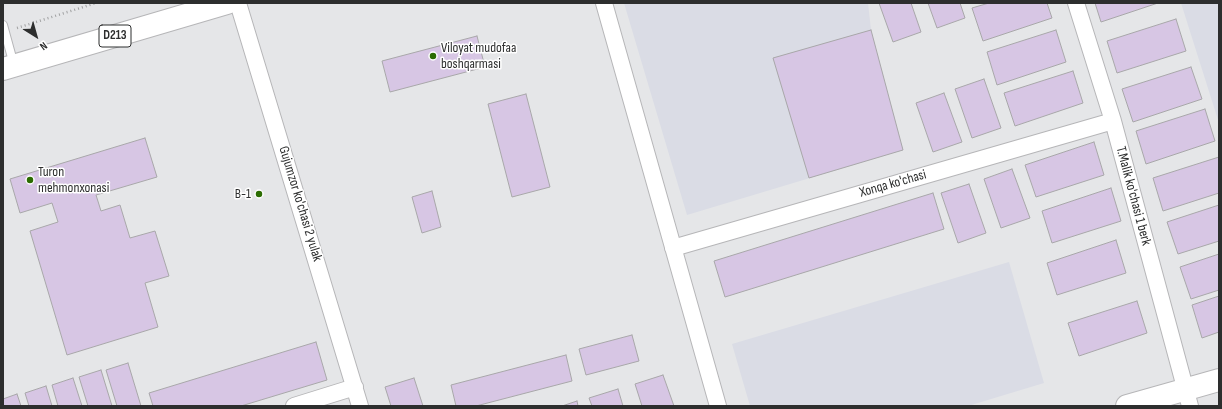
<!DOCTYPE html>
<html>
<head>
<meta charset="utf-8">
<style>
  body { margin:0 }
  #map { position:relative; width:1222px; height:409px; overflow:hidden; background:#e5e6e8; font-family:"Sofia Sans Condensed",sans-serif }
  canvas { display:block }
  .frame { position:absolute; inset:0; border:4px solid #2d2e2e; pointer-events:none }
  .north { position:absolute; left:16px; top:16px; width:40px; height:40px; -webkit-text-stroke:3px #fff; paint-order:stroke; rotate:143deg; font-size:11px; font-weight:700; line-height:16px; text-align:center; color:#2d2e2e }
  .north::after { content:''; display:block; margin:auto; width:14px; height:18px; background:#2d2e2e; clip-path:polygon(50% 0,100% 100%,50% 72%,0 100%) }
</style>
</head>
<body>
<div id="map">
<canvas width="1222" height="409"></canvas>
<div class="frame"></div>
<div class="north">N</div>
</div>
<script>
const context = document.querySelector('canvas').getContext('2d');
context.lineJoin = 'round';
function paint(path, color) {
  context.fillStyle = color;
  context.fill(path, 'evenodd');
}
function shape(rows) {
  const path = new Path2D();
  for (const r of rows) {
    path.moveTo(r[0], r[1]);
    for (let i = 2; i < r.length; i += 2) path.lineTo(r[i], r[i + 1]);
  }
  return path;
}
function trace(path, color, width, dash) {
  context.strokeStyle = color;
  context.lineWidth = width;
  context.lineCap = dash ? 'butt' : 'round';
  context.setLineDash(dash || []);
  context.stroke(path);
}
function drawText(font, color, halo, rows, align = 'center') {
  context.font = font + ' "Sofia Sans Condensed",sans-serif';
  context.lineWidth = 3;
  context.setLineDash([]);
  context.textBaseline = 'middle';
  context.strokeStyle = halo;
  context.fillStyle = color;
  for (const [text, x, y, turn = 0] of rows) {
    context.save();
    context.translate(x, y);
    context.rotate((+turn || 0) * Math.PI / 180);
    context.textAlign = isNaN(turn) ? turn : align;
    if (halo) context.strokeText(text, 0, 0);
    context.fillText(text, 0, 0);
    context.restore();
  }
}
paint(shape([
  [624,3,868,3,871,30,903,150,687,215],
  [1181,3,1219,3,1219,123],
  [1009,262,1044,383,968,406,750,406,732,344]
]), '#dadce5');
const building = shape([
  [879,3,911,3,921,32,893,42,879,3],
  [928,3,960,3,965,18,937,28,928,3],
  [989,3,1047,3,1052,18,983,41,972,8,989,3],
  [1095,3,1158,3,1101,22,1095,3],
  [1176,19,1186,51,1117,73,1107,41,1176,19],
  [871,30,903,150,809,178,773,58,871,30],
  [1056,30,1066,62,997,85,987,52,1056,30],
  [477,36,485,67,390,92,382,61,477,36],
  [1191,67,1202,99,1133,122,1122,89,1191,67],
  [1073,71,1083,103,1015,126,1004,93,1073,71],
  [984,79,1001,128,972,138,955,89,984,79],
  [944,93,962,142,933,152,916,103,944,93],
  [526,94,550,187,512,197,488,104,526,94],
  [1205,109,1215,141,1146,164,1136,131,1205,109],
  [145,138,157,177,96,195,101,211,120,205,130,238,155,231,169,276,145,283,158,327,67,355,30,231,58,222,52,203,20,213,10,179,145,138],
  [1094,142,1104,175,1036,197,1025,165,1094,142],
  [1219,157,1219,193,1163,211,1153,178,1219,157],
  [1012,169,1030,218,1001,228,984,179,1012,169],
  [969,184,986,233,958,243,941,193,969,184],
  [1111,188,1121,221,1052,243,1042,211,1111,188],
  [432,191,441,227,422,233,412,197,432,191],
  [933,193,944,229,725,297,714,261,933,193],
  [1219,205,1219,241,1178,254,1167,222,1219,205],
  [1116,240,1126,273,1057,295,1047,263,1116,240],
  [1219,254,1219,290,1191,299,1180,267,1219,254],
  [1219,296,1219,332,1202,338,1192,305,1219,296],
  [1137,301,1147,333,1079,356,1068,323,1137,301],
  [632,335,639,361,586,375,579,349,632,335],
  [316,342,327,380,241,406,153,406,149,393,316,342],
  [566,355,572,381,476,406,456,406,451,385,566,355],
  [128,363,141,406,117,406,106,370,128,363],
  [101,370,112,406,88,406,79,377,101,370],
  [663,375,674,406,642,406,635,384,663,375],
  [73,378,82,406,58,406,52,385,73,378],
  [414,378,423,406,391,406,385,387,414,378],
  [46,386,52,406,29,406,25,393,46,386],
  [618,389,623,406,592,406,589,398,618,389],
  [17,394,21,406,3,406,3,399,17,394],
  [577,401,578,406,562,406,577,401]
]);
paint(building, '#d7c6e4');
trace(building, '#a8a7a9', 1);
const lane = shape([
  [3,25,14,65]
]);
const street = shape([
  [238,3,360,406],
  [604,3,718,406],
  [1076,3,1113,121,1190,406],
  [673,248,1113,121],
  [294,406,355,387]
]);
const secondary = shape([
  [1127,406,1219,380]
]);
const primary = shape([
  [3,69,227,3]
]);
trace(lane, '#b6b6b8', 10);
trace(street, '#b6b6b8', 18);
trace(secondary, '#b6b6b8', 24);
trace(primary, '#b6b6b8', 24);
trace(shape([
  [17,28,96,3]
]), '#a0a1a2', 2.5, [1, 3]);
trace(lane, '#fff', 8);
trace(street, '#fff', 16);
trace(secondary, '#fff', 22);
trace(primary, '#fff', 22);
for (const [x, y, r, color] of [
  [433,56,4,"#2b6c01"],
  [30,180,4,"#2b6c01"],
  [259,194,4,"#2b6c01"]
]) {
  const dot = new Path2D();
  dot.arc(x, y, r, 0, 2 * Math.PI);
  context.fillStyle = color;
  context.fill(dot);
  trace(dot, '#fff', 1.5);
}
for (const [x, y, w] of [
  [115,36,32]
]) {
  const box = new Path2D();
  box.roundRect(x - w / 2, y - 11, w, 22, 3);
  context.fillStyle = '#fff';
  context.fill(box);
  trace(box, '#2d2e2e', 1);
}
drawText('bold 13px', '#2d2e2e', null, [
  ["D213",115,36]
]);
drawText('14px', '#2d2e2e', '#fff', [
  ["Viloyat mudofaa",441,48],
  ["boshqarmasi",441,64],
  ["Turon",38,172],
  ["mehmonxonasi",38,188],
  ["В-1",251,194,"right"]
], 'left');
drawText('14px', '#2d2e2e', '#fff', [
  ["Xonqa ko'chasi",893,184,-16],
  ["T.Malik ko'chasi 1 berk",1133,196,75],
  ["Gujumzor ko'chasi 2 yulak",300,204,73]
]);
</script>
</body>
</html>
